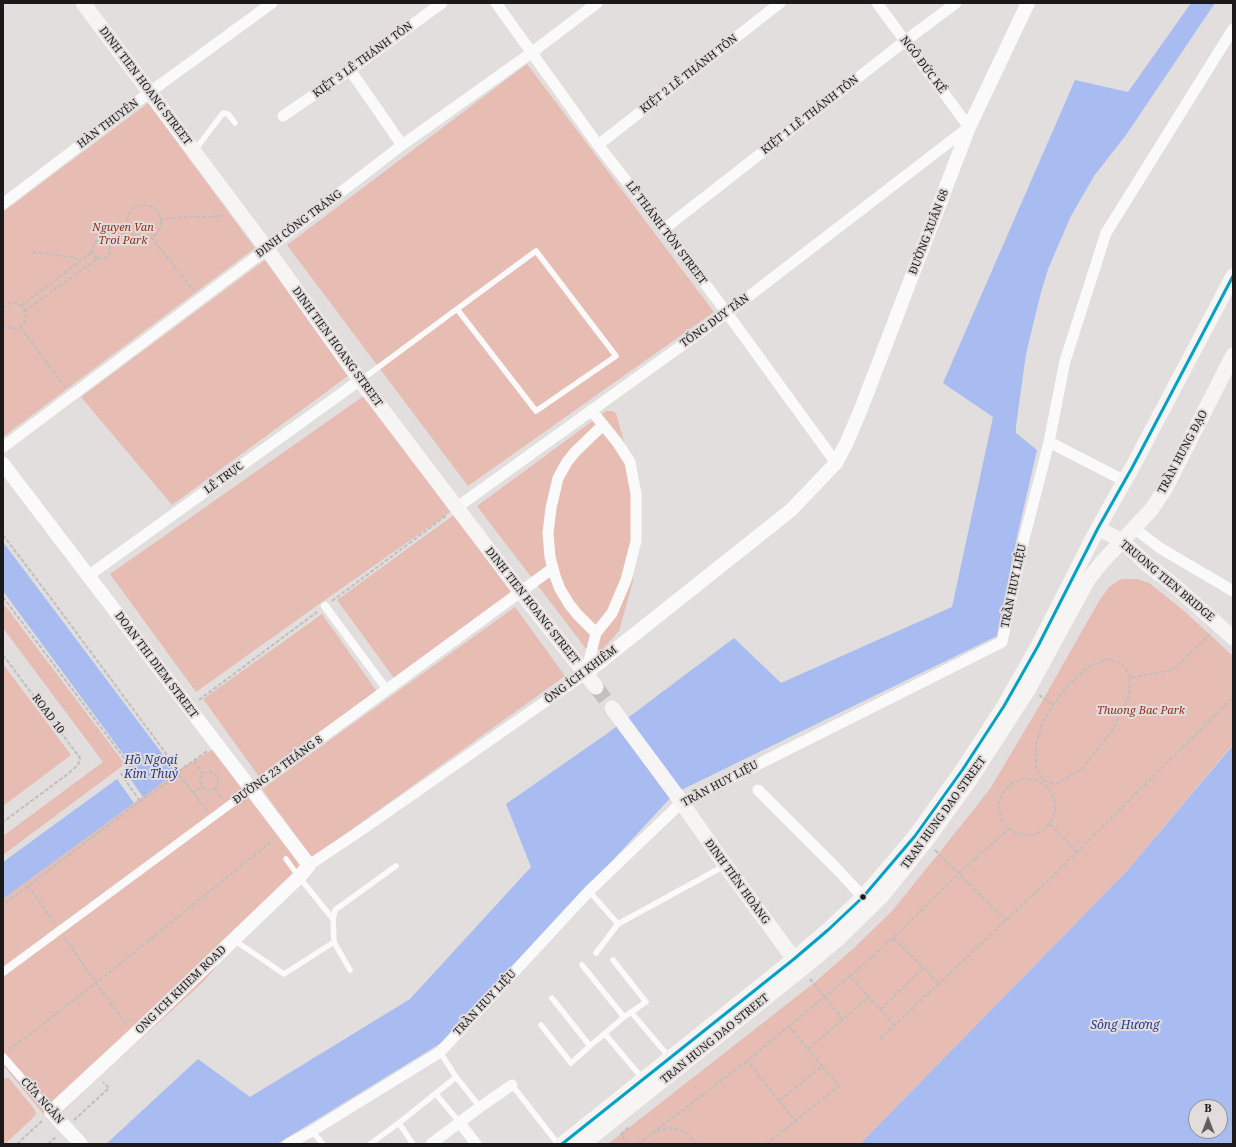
<!DOCTYPE html>
<html>
<head>
<meta charset="utf-8">
<style>
  body { margin:0 }
  #map { position:relative; width:1236px; height:1147px; overflow:hidden; background:#e1dedd; font-family:"Noto Serif",serif }
  canvas { display:block }
  .frame { position:absolute; inset:0; border:4px solid #1b1919; pointer-events:none }
  .north { position:absolute; left:1188px; top:1099px; width:40px; height:40px; box-sizing:border-box; background:#e2dddc; border:1px solid #928f8e; border-radius:50%; rotate:0deg; font-size:11px; font-weight:700; line-height:16px; text-align:center; color:#1b1919 }
  .north::after { content:''; display:block; margin:auto; width:14px; height:18px; background:#605e5e; clip-path:polygon(50% 0,100% 100%,50% 72%,0 100%) }
</style>
</head>
<body>
<div id="map">
<canvas width="1236" height="1147"></canvas>
<div class="frame"></div>
<div class="north">B</div>
</div>
<script>
const context = document.querySelector('canvas').getContext('2d');
context.lineJoin = 'round';
function paint(path, color) {
  context.fillStyle = color;
  context.fill(path, 'evenodd');
}
function shape(rows) {
  const path = new Path2D();
  for (const r of rows) {
    if (r.length === 3) {
      path.moveTo(r[0] + r[2], r[1]);
      path.arc(r[0], r[1], r[2], 0, 2 * Math.PI);
      continue;
    }
    path.moveTo(r[0], r[1]);
    for (let i = 2; i < r.length; i += 2) path.lineTo(r[i], r[i + 1]);
  }
  return path;
}
function trace(path, color, width, dash) {
  context.strokeStyle = color;
  context.lineWidth = width;
  context.lineCap = dash ? 'butt' : 'round';
  context.setLineDash(dash || []);
  context.stroke(path);
}
function drawText(font, color, halo, rows, align = 'center') {
  context.font = font + ' "Noto Serif",serif';
  context.lineWidth = 4;
  context.setLineDash([]);
  context.textBaseline = 'middle';
  context.strokeStyle = halo;
  context.fillStyle = color;
  for (const [text, x, y, turn = 0] of rows) {
    context.save();
    context.translate(x, y);
    context.rotate((+turn || 0) * Math.PI / 180);
    context.textAlign = isNaN(turn) ? turn : align;
    if (halo) context.strokeText(text, 0, 0);
    context.fillText(text, 0, 0);
    context.restore();
  }
}
paint(shape([
  [527,64,714,312,468,486,287,245],
  [148,103,255,248,3,437,3,212],
  [265,260,348,376,172,505,81,397],
  [368,393,452,511,315,607,196,692,110,574],
  [606,411,612,411,616,413,635,482,630,562,633,581,619,631,602,650,587,650,477,506],
  [455,514,512,593,394,678,337,600],
  [1121,579,1138,579,1149,583,1183,610,1233,656,1233,744,1126,872,860,1144,608,1144,814,983,855,947,892,911,939,853,990,789,1044,698,1099,601,1109,587],
  [3,603,125,764,3,855,3,836,103,762,3,628],
  [515,607,565,676,312,858,262,789],
  [322,614,378,693,260,778,203,699],
  [3,664,71,755,3,806],
  [213,749,253,800,301,867,206,962,217,966,203,982,100,1076,51,1123,3,1065,3,899,176,772],
  [6,1078,9,1078,35,1110,36,1115,5,1144,3,1144,3,1080]
]), '#e7bcb3');
paint(shape([
  [1191,3,1215,3,1126,135,1094,176,1071,216,1048,269,1040,296,1026,354,1016,426,1016,433,1037,450,1016,541,997,636,675,793,446,1040,277,1144,106,1144,198,1059,250,1097,410,999,531,867,506,804,605,735,734,638,781,683,952,607,993,417,943,383,1075,80,1128,92],
  [3,542,176,772,143,797,126,773,132,766,3,591],
  [1233,745,1233,1144,860,1144,1126,872],
  [1196,1107,1220,1107,1220,1131,1196,1131],
  [117,779,134,803,3,899,3,862]
]), '#a8bcf1');
trace(shape([
  [596,687,612,708]
]), '#c3c0c0', 15, [15, 8]);
trace(shape([
  [144,222,17],
  [160,219,190,217,212,217,225,215],
  [151,237,194,291],
  [109,244,129,230],
  [33,252,71,257,81,260],
  [21,306,92,252],
  [3,308,10,303,15,303,23,307,26,315,24,324,16,329,7,328,3,324],
  [25,311,98,258,102,259,106,258,109,255,110,251,109,244,105,241,101,240,97,241,94,244,92,252,94,256,98,258],
  [20,327,65,387],
  [3,535,50,597,179,771,179,775,140,801,3,905],
  [3,597,130,766,121,774,140,801],
  [332,601,447,515],
  [3,655,80,758,78,765,69,773,3,822],
  [1130,678,1126,670,1120,663,1107,659,1088,667,1067,686,1053,705,1043,722,1036,743,1036,769,1044,781,1056,784,1082,769,1112,731,1129,696,1130,678,1172,670,1210,634],
  [1039,695,1053,705],
  [199,700,317,612],
  [194,761,203,774],
  [179,771,207,751],
  [209,781,9],
  [179,775,207,810],
  [1027,807,28],
  [215,789,223,799],
  [193,793,201,787],
  [1050,824,1077,852],
  [935,850,1007,921],
  [28,886,54,922],
  [65,938,96,983,127,1025],
  [893,938,850,976,894,1025],
  [810,979,843,1020],
  [939,983,893,938,959,873,1009,829],
  [881,1009,923,968],
  [789,1026,822,1066,779,1101,747,1061,789,1026,850,976],
  [880,1039,1054,875,1233,697],
  [808,1049,869,997],
  [9,1050,96,983,273,840],
  [779,1101,796,1122],
  [74,1120,109,1088,103,1082],
  [657,1131,673,1128,686,1132,696,1144],
  [17,1144,43,1120],
  [48,1144,56,1137],
  [628,1144,621,1134,629,1127],
  [638,1144,747,1061],
  [766,1144,839,1086,822,1066]
]), '#c0bfbe', 2, [4, 2]);
trace(shape([
  [195,150,223,113,228,114,235,123],
  [361,380,457,309,536,251,616,356,536,411,457,309],
  [286,859,299,877,333,919],
  [589,891,618,924],
  [234,940,284,974,334,942],
  [596,953,618,924,724,866],
  [582,965,624,1017],
  [350,970,334,942,333,919,335,910,396,866],
  [552,998,590,1046],
  [631,1012,670,1058],
  [541,1025,571,1063,590,1046,624,1017,646,1002,613,960],
  [605,1034,643,1079],
  [440,1052,456,1077,480,1107],
  [512,1085,558,1144],
  [436,1094,460,1123],
  [399,1123,413,1144],
  [312,1131,323,1144],
  [370,1144,399,1123,456,1077]
]), '#fafafa', 5.5);
trace(shape([
  [325,606,387,690],
  [3,972,251,789],
  [3,1057,51,1112]
]), '#fafafa', 8);
trace(shape([
  [496,3,598,145,664,229,727,313,836,463],
  [350,70,402,145],
  [283,116,350,70,442,3],
  [598,145,780,3],
  [3,204,150,92,272,3],
  [664,229,905,41,956,3],
  [1049,442,1125,481],
  [3,447,267,249,402,145,531,53,597,3],
  [456,508,727,313,969,127,877,3],
  [1134,528,1160,548,1233,591],
  [88,576,360,380],
  [596,633,577,614,569,604,560,589,555,576,550,557,548,533,551,508,558,478,567,462,575,452,603,425],
  [251,789,553,568],
  [758,790,836,868,863,897],
  [309,865,360,831,586,673,596,633,612,613,626,580,636,541,636,494,630,462,617,442,591,410],
  [460,1123,476,1144],
  [288,1144,312,1131,440,1052,589,891,681,803,1002,642,1024,539,1049,442,1065,361,1106,233,1233,29],
  [431,1144,480,1107,512,1085]
]), '#fafafa', 11);
trace(shape([
  [3,464,309,865,299,877,134,1035,51,1112,81,1144],
  [586,673,791,510,836,463,847,442,861,409,969,127,1028,3]
]), '#fafafa', 14);
trace(shape([
  [83,3,267,249,360,380,520,591,596,687],
  [1098,528,1122,541,1148,565,1175,586,1233,638],
  [612,708,675,793,725,865,799,966],
  [562,1144,794,959,828,930,863,897,915,836,963,769,1004,706,1038,646,1098,528,1133,466,1233,276],
  [583,1144,802,969,839,938,882,896,926,841,970,780,1028,690,1088,580,1102,562,1151,510,1164,491,1233,355]
]), '#f7f4f4', 15);
trace(shape([
  [562,1144,794,959,828,930,863,897,915,836,963,769,1004,706,1038,646,1098,528,1133,466,1233,276]
]), '#01a2c5', 3);
for (const [x, y, r, color] of [
  [863,897,3.5,"#1b1919"]
]) {
  const dot = new Path2D();
  dot.arc(x, y, r, 0, 2 * Math.PI);
  context.fillStyle = color;
  context.fill(dot);
  trace(dot, '#e2dddc', 1.5);
}
drawText('11px', '#1b1919', '#e2dddc', [
  ["KIỆT 3 LÊ THÁNH TÔN",363,60,-36],
  ["NGÔ ĐỨC KẾ",923,65,53],
  ["KIỆT 2 LÊ THÁNH TÔN",689,74,-38],
  ["DINH TIEN HOANG STREET",145,86,53],
  ["KIỆT 1 LÊ THÁNH TÔN",810,115,-38],
  ["HÀN THUYÊN",108,124,-37],
  ["ĐINH CÔNG TRÁNG",299,224,-37],
  ["ĐƯỜNG XUÂN 68",929,232,-69],
  ["LÊ THÁNH TÔN STREET",666,233,53],
  ["TỐNG DUY TÂN",715,321,-36],
  ["DINH TIEN HOANG STREET",337,347,54],
  ["TRẦN HƯNG ĐẠO",1183,452,-62],
  ["LÊ TRỰC",224,478,-36],
  ["TRUONG TIEN BRIDGE",1167,581,40],
  ["TRẦN HUY LIỆU",1014,586,-78],
  ["DINH TIEN HOANG STREET",532,606,52],
  ["DOAN THI DIEM STREET",156,665,53],
  ["ÔNG ÍCH KHIÊM",581,675,-37],
  ["ROAD 10",48,714,53],
  ["ĐƯỜNG 23 THÁNG 8",278,770,-36],
  ["TRẦN HUY LIỆU",720,784,-28],
  ["TRAN HUNG DAO STREET",944,813,-54],
  ["ĐINH TIÊN HOÀNG",737,882,54],
  ["ONG ICH KHIEM ROAD",181,990,-44],
  ["TRẦN HUY LIỆU",485,1003,-47],
  ["TRAN HUNG DAO STREET",715,1039,-39],
  ["CỬA NGĂN",42,1101,48]
]);
drawText('italic 11px', '#962c17', '#e2dddc', [
  ["Nguyen Van",123,228],
  ["Troi Park",123,241],
  ["Thuong Bac Park",1141,711]
]);
drawText('italic 12px', '#233a90', '#e2dddc', [
  ["Hồ Ngoại",151,761],
  ["Kim Thuỷ",151,775],
  ["Sông Hương",1125,1026]
]);
</script>
</body>
</html>
